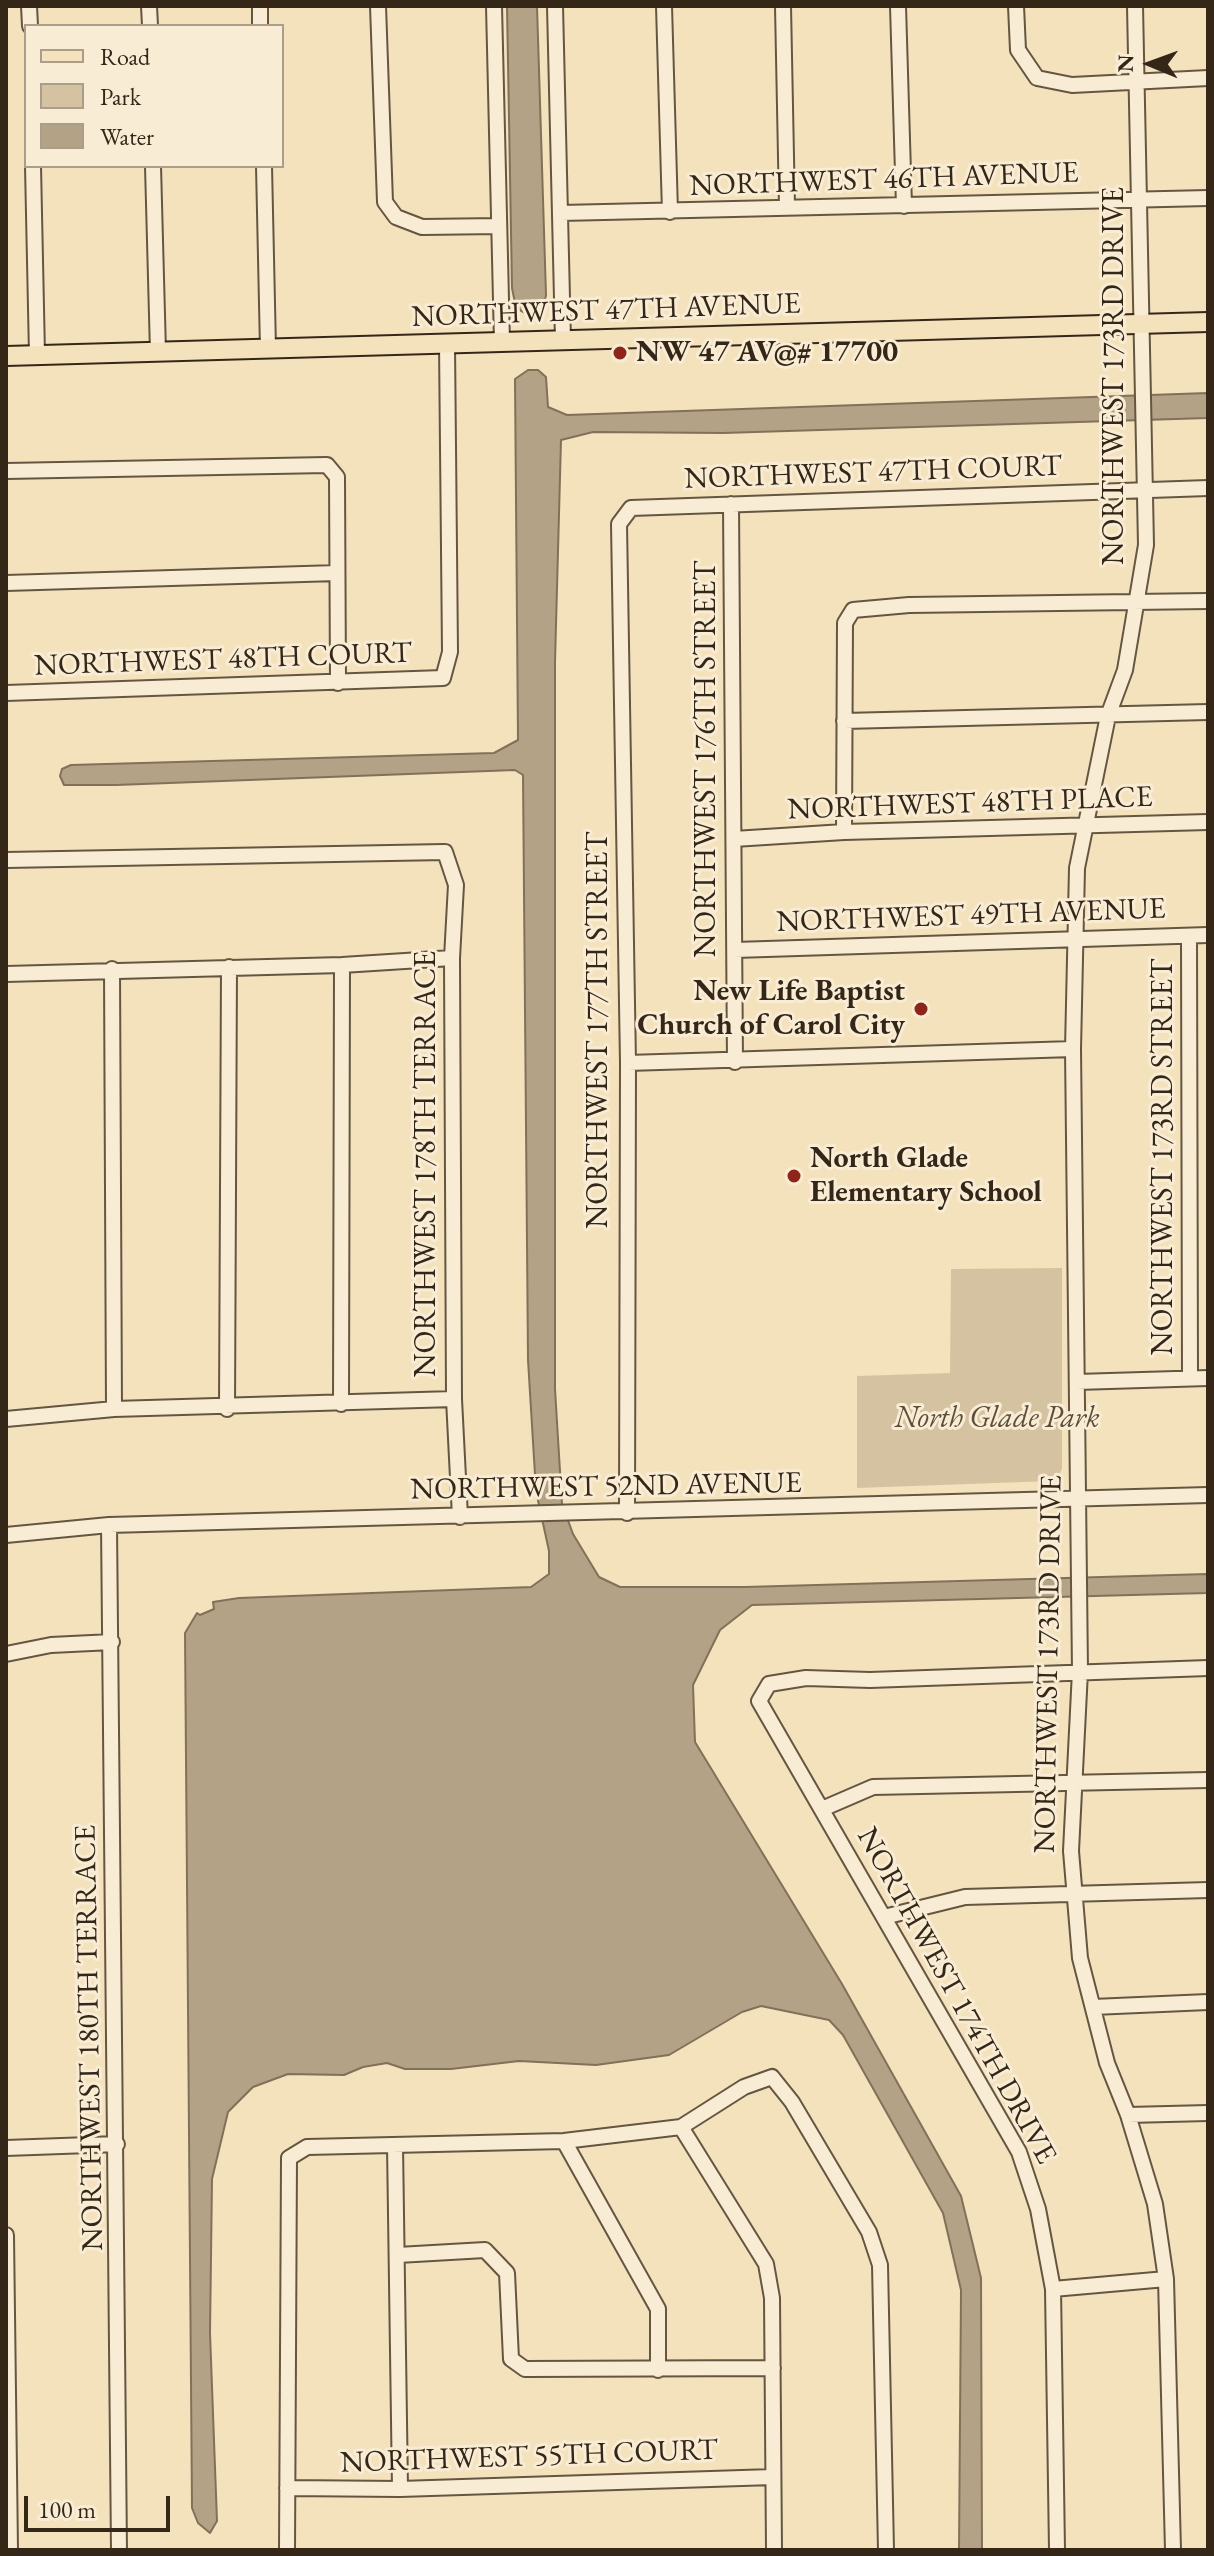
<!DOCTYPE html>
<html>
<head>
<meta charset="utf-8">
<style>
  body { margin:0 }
  #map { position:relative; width:1214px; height:2556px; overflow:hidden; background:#f4e2bd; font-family:"EB Garamond",serif }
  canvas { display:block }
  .frame { position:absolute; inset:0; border:8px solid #352718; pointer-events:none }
  .legend { position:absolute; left:24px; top:24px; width:260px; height:144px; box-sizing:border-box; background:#f8ecd4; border:2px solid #aa9d89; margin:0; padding:10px 14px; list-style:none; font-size:24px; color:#352718 }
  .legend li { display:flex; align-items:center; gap:16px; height:40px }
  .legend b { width:40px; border:2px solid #aa9d89 }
  .north { position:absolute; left:1110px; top:24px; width:80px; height:80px; -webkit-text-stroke:6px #f8ecd4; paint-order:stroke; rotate:271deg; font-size:22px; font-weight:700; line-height:32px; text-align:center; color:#352718 }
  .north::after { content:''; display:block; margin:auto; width:28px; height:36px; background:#352718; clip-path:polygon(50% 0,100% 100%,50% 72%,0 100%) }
  .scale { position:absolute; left:24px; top:2496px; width:146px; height:36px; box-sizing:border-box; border:4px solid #352718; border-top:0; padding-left:10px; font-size:24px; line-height:28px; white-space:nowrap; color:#352718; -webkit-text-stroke:6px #f8ecd4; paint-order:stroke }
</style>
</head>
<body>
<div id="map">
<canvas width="1214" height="2556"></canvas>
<div class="frame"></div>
<ul class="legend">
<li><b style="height:10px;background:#f4e2bd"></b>Road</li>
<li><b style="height:22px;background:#d4c2a1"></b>Park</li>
<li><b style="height:22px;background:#b3a285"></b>Water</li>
</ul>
<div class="north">N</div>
<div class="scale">100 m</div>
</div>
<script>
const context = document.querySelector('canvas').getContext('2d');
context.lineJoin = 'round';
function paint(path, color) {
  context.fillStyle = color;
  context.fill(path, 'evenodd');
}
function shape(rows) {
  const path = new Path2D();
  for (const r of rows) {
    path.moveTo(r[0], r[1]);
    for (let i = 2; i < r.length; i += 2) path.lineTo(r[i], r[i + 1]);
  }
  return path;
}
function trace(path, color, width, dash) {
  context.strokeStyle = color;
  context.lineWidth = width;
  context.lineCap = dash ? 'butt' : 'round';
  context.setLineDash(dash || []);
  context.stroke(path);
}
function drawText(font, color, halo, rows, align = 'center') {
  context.font = font + ' "EB Garamond",serif';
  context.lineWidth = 6;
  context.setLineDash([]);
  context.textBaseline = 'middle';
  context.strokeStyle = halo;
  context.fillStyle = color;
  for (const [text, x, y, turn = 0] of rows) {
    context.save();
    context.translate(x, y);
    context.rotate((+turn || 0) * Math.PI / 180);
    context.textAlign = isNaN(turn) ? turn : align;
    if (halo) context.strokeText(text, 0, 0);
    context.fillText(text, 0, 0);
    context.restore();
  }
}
paint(shape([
  [1062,1268,1062,1468,1059,1476,1051,1481,857,1488,857,1376,950,1373,951,1269]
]), '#d4c2a1');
const water = shape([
  [507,6,537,6,546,295,544,305,536,313,527,314,516,308,512,288,507,6],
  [528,370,538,370,546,377,548,407,567,415,1208,393,1208,418,723,433,593,432,561,440,555,662,555,1389,562,1504,573,1534,599,1577,620,1587,745,1587,1208,1574,1208,1593,752,1605,720,1630,693,1685,695,1742,842,1984,961,2196,981,2278,982,2550,959,2550,961,2290,943,2213,843,2035,829,2020,761,2006,742,2012,669,2055,596,2065,519,2061,451,2069,405,2069,387,2063,363,2067,344,2075,288,2074,253,2087,228,2112,212,2179,210,2333,217,2521,210,2533,198,2523,192,2508,185,1633,197,1613,200,1615,214,1609,213,1602,239,1598,531,1587,549,1574,549,1551,536,1491,528,1360,523,775,515,770,116,785,64,785,60,776,62,769,71,765,494,753,518,740,515,379,528,370]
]);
paint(water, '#b3a285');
trace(water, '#817159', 2);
const minor = shape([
  [29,6,30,26],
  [149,6,150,26],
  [260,6,260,26],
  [378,6,385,202,396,217,422,227,499,226],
  [494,6,502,342],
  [555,6,563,340],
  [664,6,670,212],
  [783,6,787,207],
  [898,6,904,206],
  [1016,6,1018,50,1037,78,1072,85,1208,78],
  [1135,6,1146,545,1125,670,1108,716,1077,868,1073,1049,1080,1671,1071,1851,1080,1958,1107,2063,1128,2115,1155,2204,1166,2279,1173,2550],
  [33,166,37,355],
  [153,166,158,352],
  [264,166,268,349],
  [561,213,1208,198],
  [6,471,327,465,337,477,338,683],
  [731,504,735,1062],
  [6,583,337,573],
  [6,693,443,678,450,652,447,344],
  [844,721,1208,712],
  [844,832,845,623,853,610,909,605,1208,601],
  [734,839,844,832,1208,822],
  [6,860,445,852,456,885,452,958,454,1399,460,1517],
  [1189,936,1190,1378],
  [735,950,1208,935],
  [112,969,114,1409],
  [6,974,342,965,452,958],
  [628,1063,1073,1049],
  [1077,1382,1208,1378],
  [341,1404,342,965],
  [227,1409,229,967],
  [6,1419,114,1409,454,1399],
  [627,1513,628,1063,619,524,631,508,1208,488],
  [109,1525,119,2550],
  [6,1535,109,1525,1208,1495],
  [6,1654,51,1645,112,1642],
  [822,1809,873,1787,1208,1780],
  [884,1917,965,1897,1208,1890],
  [1093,2007,1208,2002],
  [1128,2115,1208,2113],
  [681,2127,766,2264,772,2298,774,2550],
  [564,2141,658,2309,658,2370],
  [395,2145,400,2489],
  [6,2148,117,2144],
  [6,2235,10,2550],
  [398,2255,485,2250,507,2273,511,2359,525,2369,773,2368],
  [1053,2289,1166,2279],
  [287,2488,400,2489,773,2477],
  [287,2550,289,2158,307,2147,564,2141,681,2127,744,2087,772,2077,792,2102,869,2232,880,2265,886,2550],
  [1057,2550,1053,2289,1038,2209,1019,2152,759,1701,769,1684,806,1678,870,1680,1208,1668]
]);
const major = shape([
  [6,356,1208,322]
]);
trace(minor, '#655641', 18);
trace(major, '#352718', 22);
trace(minor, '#f8ecd4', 14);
trace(major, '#f4e2bd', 18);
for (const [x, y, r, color] of [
  [620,353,8,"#8f2418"],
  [921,1009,8,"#8f2418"],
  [794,1176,8,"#8f2418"]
]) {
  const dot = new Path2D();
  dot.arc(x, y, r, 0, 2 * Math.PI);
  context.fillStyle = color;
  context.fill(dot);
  trace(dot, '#f8ecd4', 3);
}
drawText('30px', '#352718', '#f8ecd4', [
  ["NORTHWEST 46TH AVENUE",884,180,-2],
  ["NORTHWEST 47TH AVENUE",606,311,-2],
  ["NORTHWEST 173RD DRIVE",1115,376,-90],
  ["NORTHWEST 47TH COURT",873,473,-2],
  ["NORTHWEST 48TH COURT",223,660,-2],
  ["NORTHWEST 176TH STREET",707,759,-90],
  ["NORTHWEST 48TH PLACE",970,804,-2],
  ["NORTHWEST 49TH AVENUE",971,916,-2],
  ["NORTHWEST 177TH STREET",599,1030,-90],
  ["NORTHWEST 173RD STREET",1164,1157,-90],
  ["NORTHWEST 178TH TERRACE",427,1164,-90],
  ["NORTHWEST 52ND AVENUE",606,1487,-1],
  ["NORTHWEST 173RD DRIVE",1049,1664,-89],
  ["NORTHWEST 174TH DRIVE",956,1996,61],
  ["NORTHWEST 180TH TERRACE",90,2038,-91],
  ["NORTHWEST 55TH COURT",529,2457,-2]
]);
drawText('bold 30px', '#352718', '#f8ecd4', [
  ["NW 47 AV@# 17700",636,353],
  ["New Life Baptist",905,992,"right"],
  ["Church of Carol City",905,1026,"right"],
  ["North Glade",810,1159],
  ["Elementary School",810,1193]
], 'left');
drawText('italic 30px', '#5d4e3a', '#f8ecd4', [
  ["North Glade Park",997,1419]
]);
</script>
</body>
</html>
